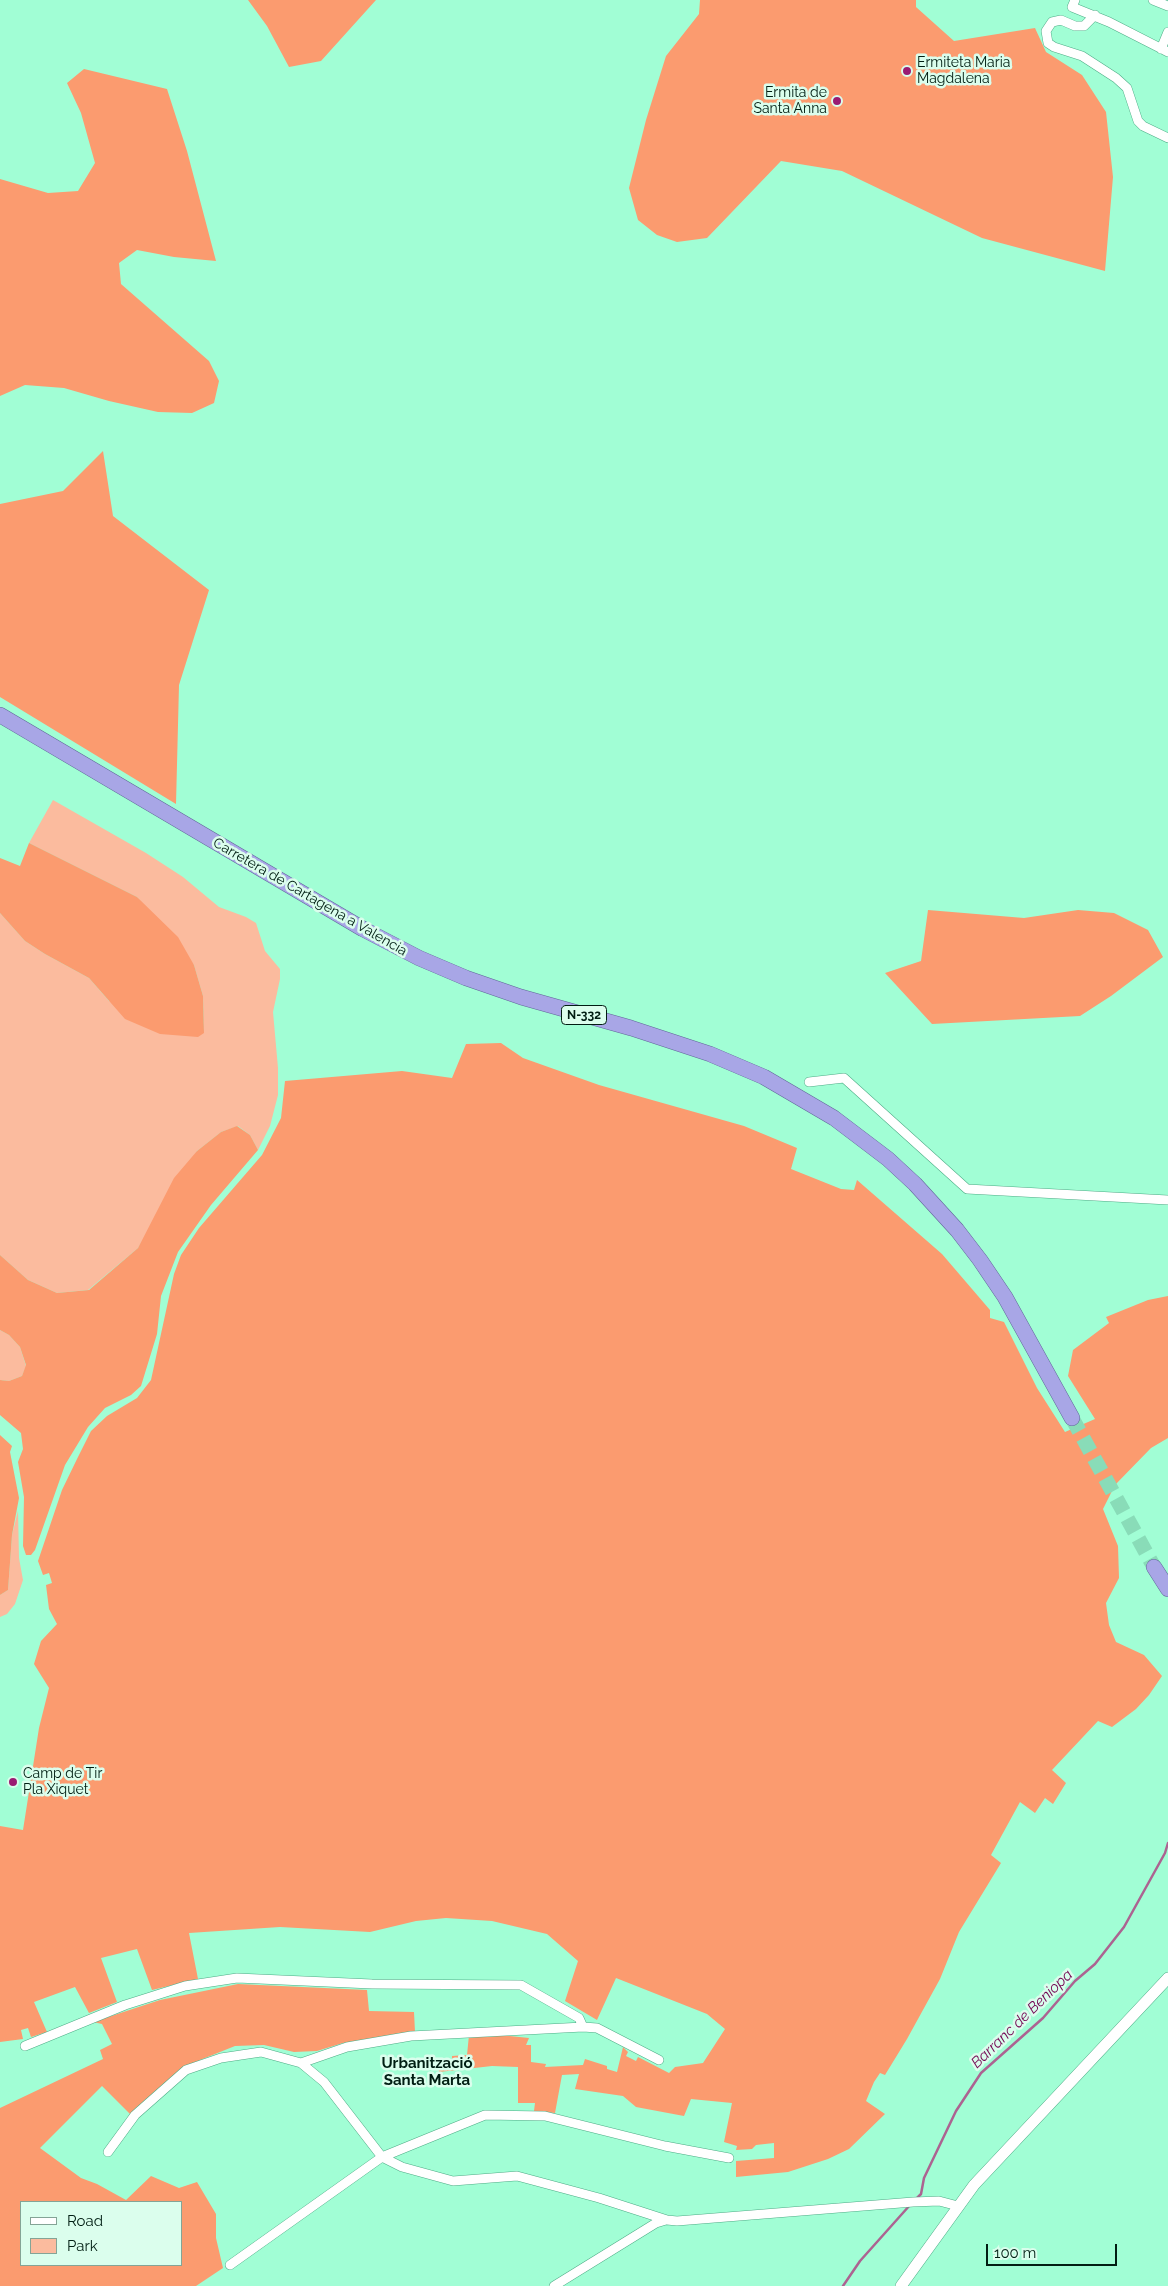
<!DOCTYPE html>
<html>
<head>
<meta charset="utf-8">
<style>
  body { margin:0 }
  #map { position:relative; width:1168px; height:2286px; overflow:hidden; background:#a1fed5; font-family:Raleway,sans-serif }
  canvas { display:block }
  .legend { position:absolute; left:20px; top:2201px; width:162px; height:65px; box-sizing:border-box; background:#dbfeed; border:1px solid #84a496; margin:0; padding:6px 9px; list-style:none; font-size:15px; color:#011e13 }
  .legend li { display:flex; align-items:center; gap:10px; height:25px }
  .legend b { width:25px; border:1px solid #84a496 }
  .scale { position:absolute; left:986px; top:2244px; width:131px; height:22px; box-sizing:border-box; border:2px solid #011e13; border-top:0; padding-left:6px; font-size:15px; line-height:18px; white-space:nowrap; color:#011e13; -webkit-text-stroke:4px #dbfeed; paint-order:stroke }
</style>
</head>
<body>
<div id="map">
<canvas width="1168" height="2286"></canvas>
<ul class="legend">
<li><b style="height:6px;background:#fff"></b>Road</li>
<li><b style="height:14px;background:#fbbb9e"></b>Park</li>
</ul>
<div class="scale">100 m</div>
</div>
<script>
const context = document.querySelector('canvas').getContext('2d');
context.lineJoin = 'round';
function paint(path, color) {
  context.fillStyle = color;
  context.fill(path, 'evenodd');
}
function shape(rows) {
  const path = new Path2D();
  for (const r of rows) {
    path.moveTo(r[0], r[1]);
    for (let i = 2; i < r.length; i += 2) path.lineTo(r[i], r[i + 1]);
  }
  return path;
}
function trace(path, color, width, dash) {
  context.strokeStyle = color;
  context.lineWidth = width;
  context.lineCap = dash ? 'butt' : 'round';
  context.setLineDash(dash || []);
  context.stroke(path);
}
function drawText(font, color, halo, rows, align = 'center') {
  context.font = font + ' Raleway,sans-serif';
  context.lineWidth = 5;
  context.setLineDash([]);
  context.textBaseline = 'middle';
  context.strokeStyle = halo;
  context.fillStyle = color;
  for (const [text, x, y, turn = 0] of rows) {
    context.save();
    context.translate(x, y);
    context.rotate((+turn || 0) * Math.PI / 180);
    context.textAlign = isNaN(turn) ? turn : align;
    if (halo) context.strokeText(text, 0, 0);
    context.fillText(text, 0, 0);
    context.restore();
  }
}
paint(shape([
  [53,800,146,853,183,877,219,907,246,917,256,923,265,951,280,969,280,979,273,1012,278,1068,278,1095,270,1126,258,1150,250,1135,238,1126,221,1132,197,1151,138,1248,88,1290,57,1293,28,1280,0,1255,0,913,25,941,45,954,89,978,109,1001,204,1033,203,996,194,965,137,897,29,843],
  [0,1330,9,1335,20,1347,26,1366,22,1376,9,1381,0,1380],
  [18,1511,19,1558,23,1580,15,1604,7,1614,0,1617,0,1595,8,1590,12,1535]
]), '#fbbb9e');
paint(shape([
  [248,0,376,0,321,61,289,67,267,26],
  [700,0,916,0,916,7,954,41,1035,28,1046,52,1082,75,1106,112,1113,177,1105,271,982,238,842,171,781,161,707,238,677,242,657,235,638,220,629,188,646,120,666,56,699,14],
  [84,69,167,89,187,151,216,261,174,257,137,250,119,263,121,284,209,361,219,381,214,403,192,413,158,412,109,401,64,388,25,385,0,396,0,179,48,193,78,191,95,163,81,113,67,83],
  [103,451,113,516,209,590,179,685,176,804,0,697,0,504,63,491],
  [29,843,137,897,178,937,194,965,203,996,204,1033,198,1037,160,1034,125,1019,89,978,45,954,25,941,0,913,0,858,20,866],
  [928,910,1024,918,1078,910,1114,913,1148,930,1163,957,1111,996,1080,1016,932,1024,885,973,921,961],
  [501,1043,523,1058,599,1085,744,1126,797,1148,791,1169,841,1189,854,1190,857,1180,942,1254,990,1310,990,1318,1004,1322,1037,1388,1065,1432,1095,1419,1068,1376,1073,1350,1109,1323,1106,1317,1148,1300,1168,1296,1168,1438,1151,1448,1115,1485,1103,1509,1118,1546,1119,1578,1106,1603,1109,1625,1116,1642,1144,1655,1162,1676,1149,1695,1136,1709,1112,1727,1098,1721,1052,1770,1066,1783,1053,1804,1045,1798,1035,1813,1020,1802,991,1855,1001,1863,959,1932,940,1979,907,2039,885,2075,880,2073,874,2082,866,2101,885,2114,849,2149,828,2159,788,2172,736,2177,736,2161,774,2158,774,2143,756,2145,752,2149,736,2150,737,2146,724,2142,732,2103,691,2099,684,2116,636,2107,623,2096,575,2089,579,2074,562,2075,555,2113,534,2111,535,2103,518,2103,518,2067,492,2066,439,2072,438,2063,452,2063,452,2056,467,2055,469,2035,490,2034,529,2038,526,2045,531,2045,531,2062,546,2064,545,2067,583,2065,585,2059,607,2066,607,2069,617,2072,623,2047,628,2052,626,2056,636,2061,638,2057,669,2073,675,2067,703,2063,725,2029,707,2014,616,1978,597,2020,565,2001,578,1961,547,1934,492,1921,446,1918,416,1921,370,1932,280,1927,189,1933,198,1979,152,1990,137,1949,101,1958,117,2002,89,2013,75,1987,34,2002,47,2032,31,2037,28,2028,21,2030,23,2039,0,2042,0,1826,23,1830,39,1728,49,1688,34,1664,41,1641,57,1624,49,1609,46,1585,52,1583,49,1573,43,1575,38,1561,62,1490,77,1459,91,1431,107,1416,137,1398,151,1380,174,1274,181,1255,199,1228,262,1155,281,1118,285,1081,402,1071,452,1078,466,1044],
  [237,1126,250,1135,258,1150,211,1205,178,1252,161,1296,157,1334,141,1386,131,1395,105,1408,88,1427,65,1465,35,1550,31,1555,26,1555,23,1546,24,1497,18,1462,23,1449,21,1433,0,1415,0,1380,9,1381,22,1376,26,1365,20,1347,9,1335,0,1330,0,1255,28,1280,57,1293,89,1290,138,1248,174,1178,197,1151,221,1132],
  [0,1435,12,1446,10,1452,19,1498,12,1535,8,1590,0,1595],
  [238,1984,367,1990,369,2011,414,2012,415,2032,343,2043,317,2051,294,2052,264,2045,235,2046,200,2060,168,2082,131,2115,102,2086,40,2148,81,2178,97,2184,126,2200,151,2176,179,2188,197,2182,216,2214,216,2238,223,2268,196,2286,0,2286,0,2108,103,2059,100,2050,112,2044,102,2024,93,2022,160,2000],
  [21,2202,181,2202,181,2265,21,2265]
]), '#fb9b6f');
trace(shape([
  [916,2199,921,2194,924,2178,956,2111,981,2073,1043,2018,1075,1981,1095,1964,1124,1927,1165,1853,1168,1843],
  [843,2286,860,2261,910,2205]
]), '#ac6391', 2.5);
trace(shape([
  [1072,1418,1154,1567]
]), '#89dcb8', 15, [15, 8]);
const minor = shape([
  [1075,0,1072,7,1109,22,1168,52],
  [1153,0,1168,6],
  [1095,15,1084,26,1075,26,1061,20,1052,22,1046,31,1048,43,1054,47,1082,56,1116,78,1127,88,1138,121,1143,126,1168,138],
  [1161,49,1168,32],
  [809,1082,844,1078,967,1189,1168,1200],
  [583,2027,597,2028,659,2060],
  [25,2046,125,2005,185,1986,237,1978,372,1984,521,1985,579,2018,583,2027,411,2036,347,2047,301,2063],
  [108,2152,135,2115,186,2070,221,2058,261,2052,301,2063,324,2082,382,2157,402,2167,453,2181,517,2176,599,2198,667,2220,677,2221,913,2202,939,2201,958,2206],
  [230,2265,382,2157,485,2115,545,2116,665,2146,729,2158],
  [554,2286,656,2223,666,2220]
]);
const tertiary = shape([
  [901,2286,974,2185,1168,1978]
]);
const trunk = shape([
  [0,715,363,929,419,958,466,978,521,997,631,1028,710,1054,764,1077,834,1118,888,1159,915,1184,957,1230,980,1260,1005,1297,1072,1418],
  [1154,1567,1168,1589]
]);
trace(minor, '#4eac86', 10);
trace(tertiary, '#4eac86', 12);
trace(trunk, '#606898', 16);
trace(minor, '#fff', 9);
trace(tertiary, '#fff', 11);
trace(trunk, '#a8a6e6', 15);
for (const [x, y, r, color] of [
  [907,71,5,"#9a1b72"],
  [837,101,5,"#9a1b72"],
  [13,1782,5,"#9a1b72"]
]) {
  const dot = new Path2D();
  dot.arc(x, y, r, 0, 2 * Math.PI);
  context.fillStyle = color;
  context.fill(dot);
  trace(dot, '#dbfeed', 2);
}
for (const [x, y, w] of [
  [584,1015,45]
]) {
  const box = new Path2D();
  box.roundRect(x - w / 2, y - 9.5, w, 19, 4);
  context.fillStyle = '#dbfeed';
  context.fill(box);
  trace(box, '#011e13', 1);
}
drawText('bold 12px', '#011e13', null, [
  ["N-332",584,1015]
]);
drawText('14px', '#011e13', '#dbfeed', [
  ["Ermiteta Maria",917,63],
  ["Magdalena",917,79],
  ["Ermita de",827,93,"right"],
  ["Santa Anna",827,109,"right"],
  ["Camp de Tir",23,1774],
  ["Pla Xiquet",23,1790]
], 'left');
drawText('14px', '#011e13', '#dbfeed', [
  ["Carretera de Cartagena a Valencia",310,897,30]
]);
drawText('italic 15px', '#740754', '#dbfeed', [
  ["Barranc de Beniopa",1022,2019,-44]
]);
drawText('bold 15px', '#011e13', '#dbfeed', [
  ["Urbanització",427,2063],
  ["Santa Marta",427,2080]
]);
</script>
</body>
</html>
